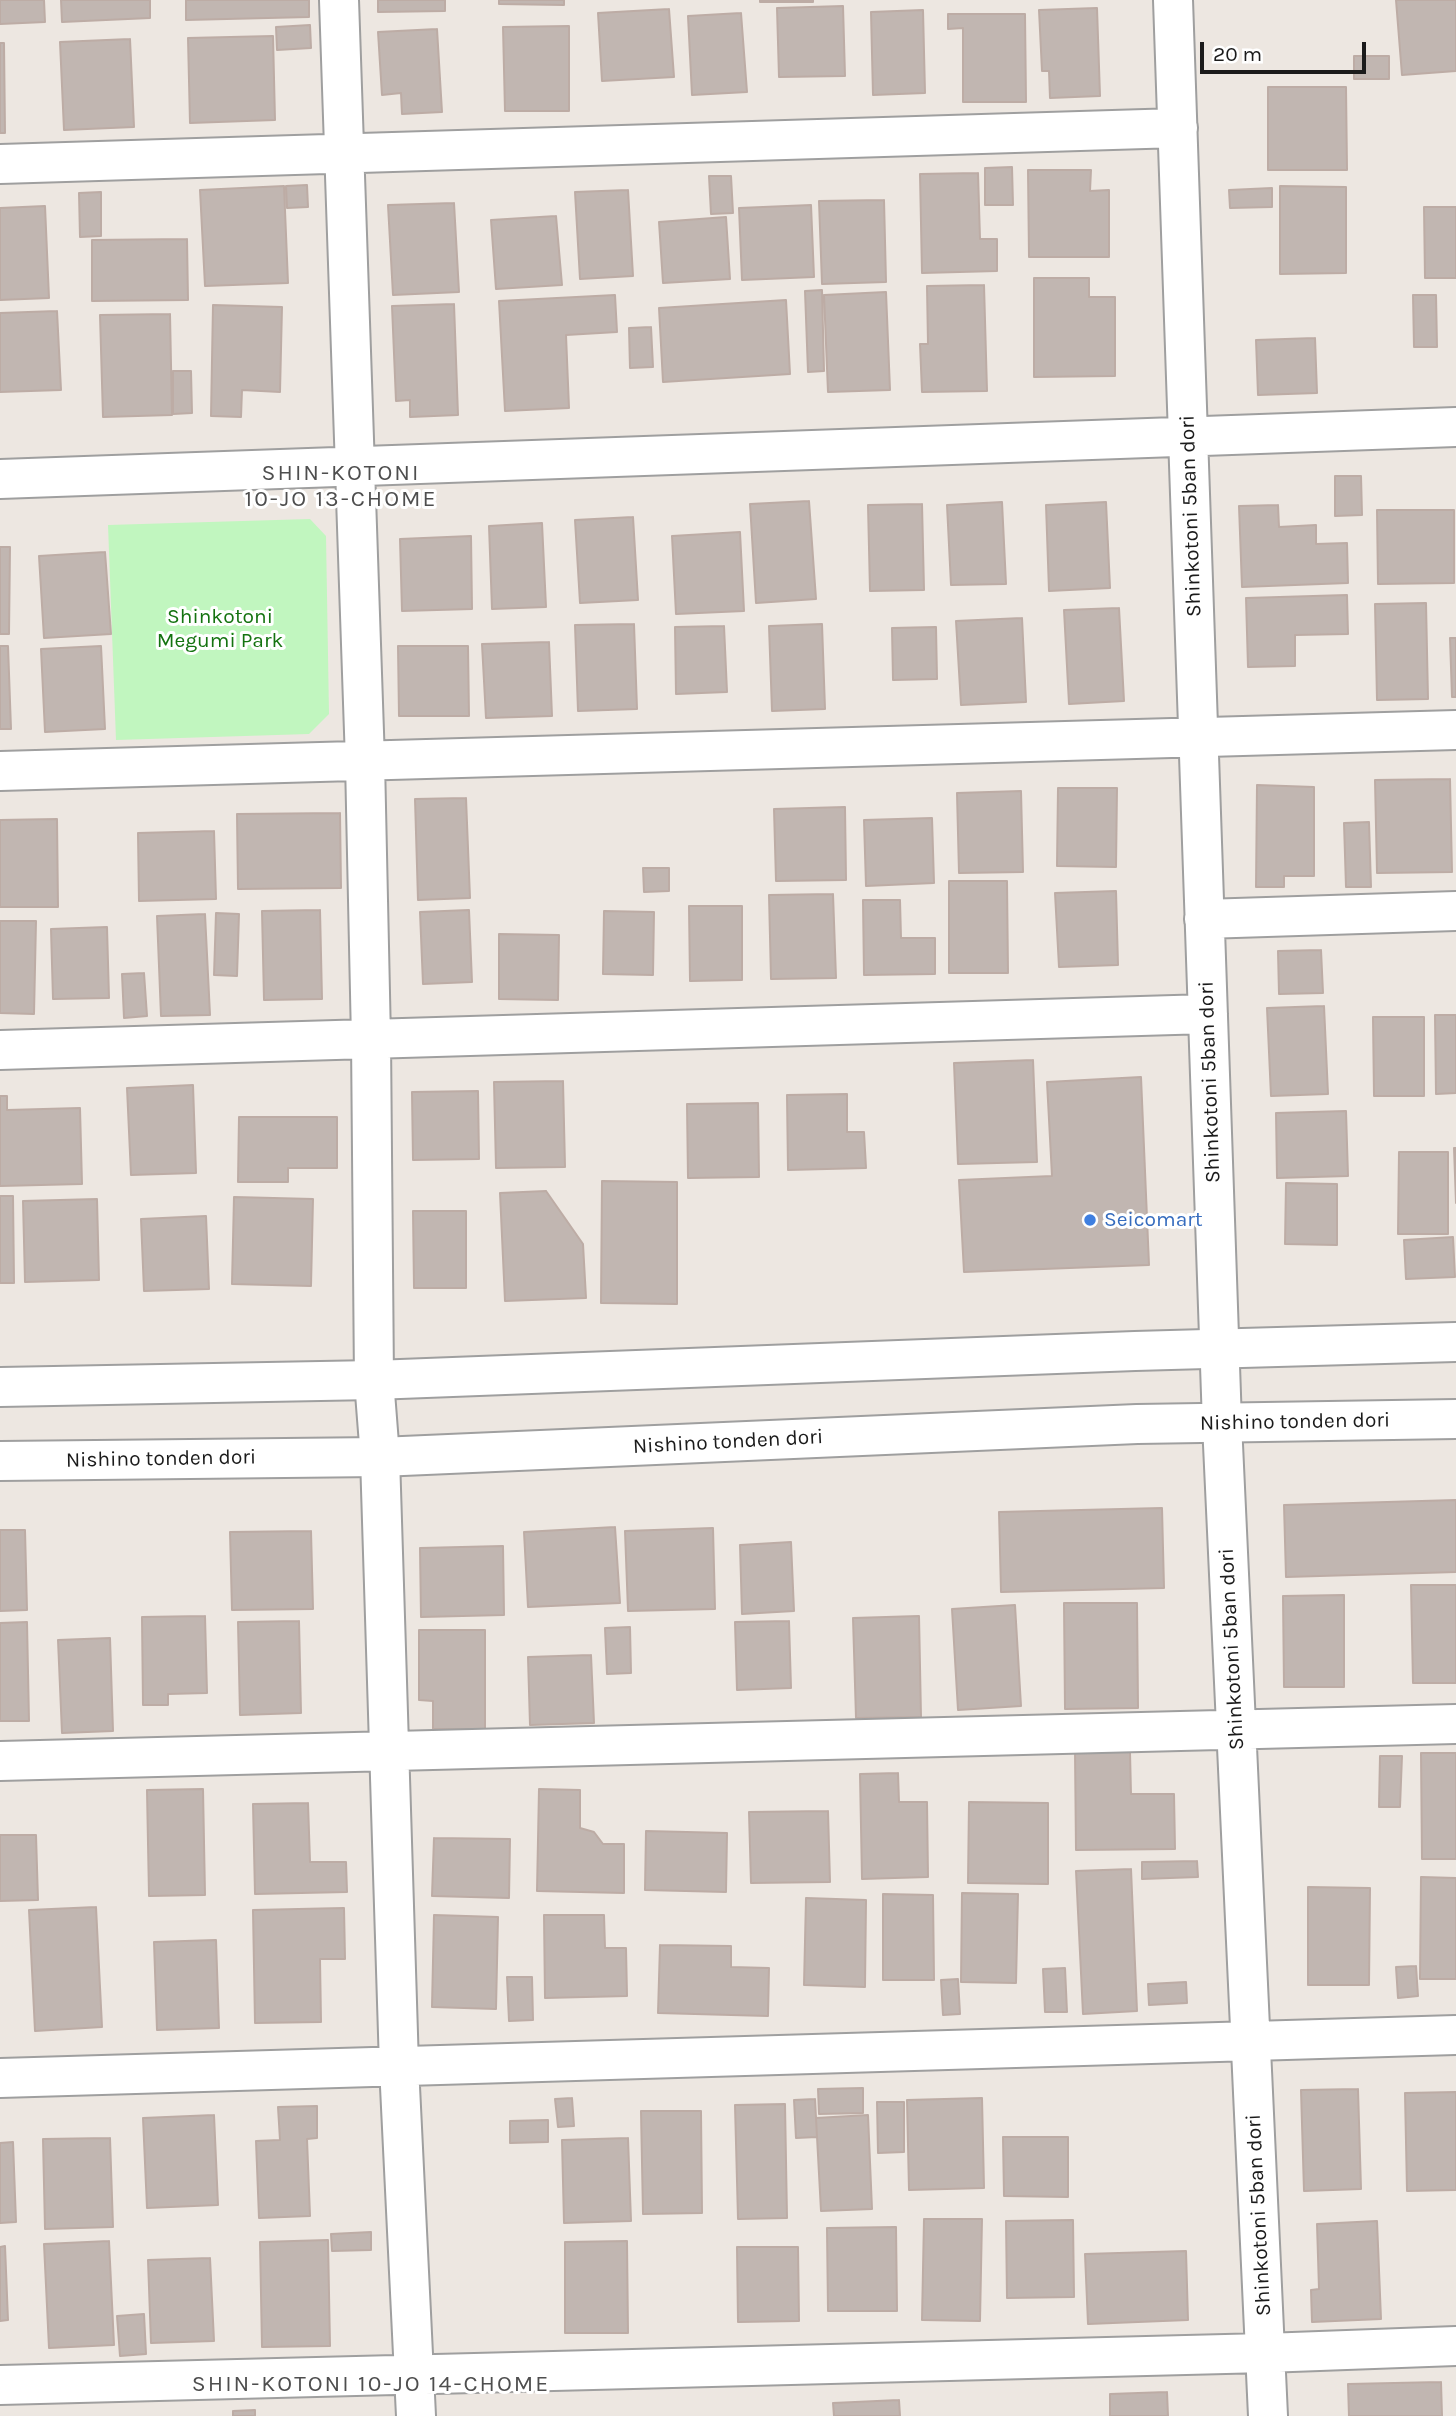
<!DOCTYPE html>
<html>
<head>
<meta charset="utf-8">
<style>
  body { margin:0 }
  #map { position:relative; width:1456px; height:2416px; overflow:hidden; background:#ede7e1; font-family:Karla,sans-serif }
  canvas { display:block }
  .scale { position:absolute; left:1200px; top:42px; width:166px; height:32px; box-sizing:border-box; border:4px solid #1b1b1b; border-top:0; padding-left:9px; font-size:21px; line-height:24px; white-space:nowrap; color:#1b1b1b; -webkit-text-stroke:5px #fff; paint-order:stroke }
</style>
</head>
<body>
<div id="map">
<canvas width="1456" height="2416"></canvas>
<div class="scale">20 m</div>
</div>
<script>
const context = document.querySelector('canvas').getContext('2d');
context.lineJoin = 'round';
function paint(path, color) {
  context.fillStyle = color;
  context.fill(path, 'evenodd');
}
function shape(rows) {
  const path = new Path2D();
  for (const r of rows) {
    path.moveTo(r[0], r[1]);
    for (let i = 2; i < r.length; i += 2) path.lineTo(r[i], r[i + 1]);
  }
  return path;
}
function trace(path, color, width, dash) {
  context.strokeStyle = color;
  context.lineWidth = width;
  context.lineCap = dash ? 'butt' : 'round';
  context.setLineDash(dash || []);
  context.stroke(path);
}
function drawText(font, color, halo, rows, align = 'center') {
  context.font = font + ' Karla,sans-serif';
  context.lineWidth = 6;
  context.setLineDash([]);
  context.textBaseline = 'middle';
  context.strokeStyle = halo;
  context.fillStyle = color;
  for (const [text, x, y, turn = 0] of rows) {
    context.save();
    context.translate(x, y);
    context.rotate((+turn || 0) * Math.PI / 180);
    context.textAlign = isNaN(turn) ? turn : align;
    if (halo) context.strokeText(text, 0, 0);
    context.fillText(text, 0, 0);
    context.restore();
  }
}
paint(shape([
  [310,519,326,536,329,714,309,734,116,740,108,525]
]), '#c1f6bf');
const building = shape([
  [0,0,44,0,45,22,0,24,0,0],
  [61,0,150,0,150,18,62,22,61,0],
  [186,0,309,0,309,17,186,20,186,0],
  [378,0,445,0,445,11,378,12,378,0],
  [499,0,564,0,564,5,499,4,499,0],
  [760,0,813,0,813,2,760,2,760,0],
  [1396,0,1456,0,1456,71,1402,75,1396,0],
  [843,6,845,76,779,77,777,8,843,6],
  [1097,8,1100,96,1050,98,1049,71,1042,71,1039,10,1097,8],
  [669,9,674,77,602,81,598,13,669,9],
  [923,10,925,93,873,95,871,12,923,10],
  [741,13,747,92,692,95,688,16,741,13],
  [948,14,1025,14,1026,102,963,102,963,28,948,29,948,14],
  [310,25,311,48,277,50,276,27,310,25],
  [569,26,569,111,505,111,503,27,569,26],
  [437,29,442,112,402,114,401,93,382,95,378,32,437,29],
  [273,36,275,120,190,123,188,38,273,36],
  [130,39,134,127,64,130,60,42,130,39],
  [0,43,4,43,5,133,0,133,0,43],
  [1354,56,1389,56,1389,79,1354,79,1354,56],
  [1268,87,1346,87,1347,170,1268,170,1268,87],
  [1012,167,1013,205,985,205,985,168,1012,167],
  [1028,170,1091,170,1090,191,1109,190,1109,257,1029,257,1028,170],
  [978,173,980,239,997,239,997,271,922,273,920,174,978,173],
  [709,176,731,176,733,213,711,214,709,176],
  [307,185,308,207,287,208,286,186,307,185],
  [284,186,288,283,205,286,200,190,284,186],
  [1280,186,1346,187,1346,273,1280,274,1280,186],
  [1272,188,1272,207,1230,208,1229,190,1272,188],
  [628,190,633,276,580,279,575,192,628,190],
  [101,192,101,236,80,237,79,193,101,192],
  [884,200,886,282,822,284,819,201,884,200],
  [454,203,459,292,393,295,388,205,454,203],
  [811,205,814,277,742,280,739,208,811,205],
  [45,206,49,298,0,300,0,208,45,206],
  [1424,207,1456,207,1456,278,1425,278,1424,207],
  [556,216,562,285,496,289,491,220,556,216],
  [726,217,730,279,663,283,659,222,726,217],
  [187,239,188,300,92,301,92,240,187,239],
  [1034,278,1089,278,1089,297,1115,297,1115,376,1034,377,1034,278],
  [984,285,987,391,922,392,920,344,928,344,927,286,984,285],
  [822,290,824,371,808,372,805,291,822,290],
  [886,292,890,390,828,392,824,295,886,292],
  [615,295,617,332,566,335,569,408,505,411,499,301,615,295],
  [1413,295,1436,295,1437,347,1414,347,1413,295],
  [786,300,790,374,663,382,659,308,786,300],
  [454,304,458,415,410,417,410,400,396,401,392,306,454,304],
  [213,305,282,307,280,392,242,390,241,417,211,416,213,305],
  [57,311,61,390,0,392,0,313,57,311],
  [170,314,172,415,103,417,100,315,170,314],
  [651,327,653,367,630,368,629,328,651,327],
  [1315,338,1317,393,1258,395,1256,340,1315,338],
  [173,371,191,371,192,413,173,414,173,371],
  [1335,476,1361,476,1362,515,1335,516,1335,476],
  [809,501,816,599,756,603,750,504,809,501],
  [1002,502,1006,584,951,585,947,505,1002,502],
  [1106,502,1110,588,1049,591,1046,505,1106,502],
  [922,504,924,590,870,591,868,505,922,504],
  [1278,505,1279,527,1316,525,1316,544,1347,543,1348,583,1242,587,1239,506,1278,505],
  [1377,510,1454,510,1454,583,1378,584,1377,510],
  [633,517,638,600,580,603,575,520,633,517],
  [542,523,546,607,492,609,489,526,542,523],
  [740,532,744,611,676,614,672,536,740,532],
  [471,536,472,609,402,611,400,539,471,536],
  [0,547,10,547,9,634,0,634,0,547],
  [105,552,111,634,44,638,39,556,105,552],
  [1347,595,1348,634,1295,635,1295,666,1248,667,1246,598,1347,595],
  [1426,603,1428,699,1377,700,1375,604,1426,603],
  [1119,608,1124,701,1069,704,1064,610,1119,608],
  [1022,618,1026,702,961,705,956,621,1022,618],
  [634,624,637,709,578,711,575,625,634,624],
  [822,624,825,709,772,711,769,626,822,624],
  [724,626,727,692,676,694,675,627,724,626],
  [936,627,937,679,893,680,892,628,936,627],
  [1450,638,1456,638,1456,697,1452,697,1450,638],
  [549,642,552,716,486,718,482,644,549,642],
  [0,646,8,646,11,729,0,729,0,646],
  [101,646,105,729,45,732,41,649,101,646],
  [398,646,468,646,469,716,399,716,398,646],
  [1450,779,1452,872,1377,873,1375,780,1450,779],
  [1257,785,1314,787,1314,876,1284,876,1284,887,1256,887,1257,785],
  [1058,788,1117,788,1116,867,1057,866,1058,788],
  [1021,791,1023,872,959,873,957,793,1021,791],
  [466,798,470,898,418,900,415,799,466,798],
  [845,807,846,880,776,881,774,809,845,807],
  [340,813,341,888,238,889,237,814,340,813],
  [932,818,934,883,866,886,864,820,932,818],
  [57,819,58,907,0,907,0,820,57,819],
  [1369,822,1371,887,1346,887,1344,823,1369,822],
  [214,831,216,899,139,901,138,833,214,831],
  [643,868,669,868,669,891,644,892,643,868],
  [949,881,1007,881,1008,973,949,973,949,881],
  [1116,891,1118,965,1059,967,1055,893,1116,891],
  [833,894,836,978,771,979,769,895,833,894],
  [863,900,900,900,901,938,935,938,935,974,864,975,863,900],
  [689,906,742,906,742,980,690,981,689,906],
  [320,910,322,999,264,1000,262,911,320,910],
  [469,910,472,982,423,984,420,912,469,910],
  [604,911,654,912,653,975,603,974,604,911],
  [216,913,239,914,237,976,214,975,216,913],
  [205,914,210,1015,161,1016,157,916,205,914],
  [0,921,36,921,34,1014,0,1013,0,921],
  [107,927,109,998,53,999,51,929,107,927],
  [499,934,559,935,558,1000,499,999,499,934],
  [1321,950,1323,993,1279,994,1278,951,1321,950],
  [144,973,147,1016,124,1018,122,974,144,973],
  [1324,1006,1328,1094,1271,1096,1267,1008,1324,1006],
  [1435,1015,1456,1015,1456,1093,1436,1094,1435,1015],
  [1373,1017,1424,1017,1424,1096,1374,1096,1373,1017],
  [1033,1060,1037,1162,958,1164,954,1063,1033,1060],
  [1141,1077,1149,1265,964,1272,959,1180,1052,1176,1047,1082,1141,1077],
  [563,1081,565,1167,496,1168,494,1082,563,1081],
  [193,1085,196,1173,131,1175,127,1088,193,1085],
  [478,1091,479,1159,413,1160,412,1092,478,1091],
  [847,1094,847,1132,864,1132,866,1168,788,1170,787,1095,847,1094],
  [0,1096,7,1096,7,1110,80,1108,82,1184,0,1186,0,1096],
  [758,1103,759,1177,688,1178,687,1104,758,1103],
  [1346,1111,1348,1176,1277,1178,1276,1113,1346,1111],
  [239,1117,337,1117,337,1168,288,1168,288,1182,238,1182,239,1117],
  [1454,1148,1456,1148,1456,1203,1454,1148],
  [1399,1152,1448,1152,1448,1234,1398,1234,1399,1152],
  [602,1181,677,1182,677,1304,601,1303,602,1181],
  [1286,1183,1337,1184,1337,1245,1285,1244,1286,1183],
  [546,1191,583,1244,586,1298,505,1301,500,1193,546,1191],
  [0,1196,13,1196,14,1283,0,1283,0,1196],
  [234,1197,313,1199,311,1286,232,1284,234,1197],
  [97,1199,99,1280,25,1282,23,1201,97,1199],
  [413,1211,466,1211,466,1288,414,1288,413,1211],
  [206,1216,209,1289,144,1291,141,1219,206,1216],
  [1453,1237,1455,1277,1406,1279,1404,1240,1453,1237],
  [1456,1500,1456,1572,1286,1577,1284,1505,1456,1500],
  [1162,1508,1164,1588,1001,1592,999,1512,1162,1508],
  [615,1527,620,1603,528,1607,524,1532,615,1527],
  [713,1528,715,1609,628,1611,625,1531,713,1528],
  [0,1530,25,1530,27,1610,0,1611,0,1530],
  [311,1531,313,1609,232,1610,230,1532,311,1531],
  [791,1542,794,1611,742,1614,740,1545,791,1542],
  [503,1546,504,1615,421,1617,420,1548,503,1546],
  [1411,1585,1456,1585,1456,1683,1413,1683,1411,1585],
  [1344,1595,1344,1687,1284,1687,1283,1596,1344,1595],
  [1064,1603,1137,1603,1138,1708,1065,1709,1064,1603],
  [1015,1605,1021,1706,958,1710,952,1609,1015,1605],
  [205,1616,207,1693,168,1694,168,1705,143,1705,142,1617,205,1616],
  [919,1616,921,1717,856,1718,853,1618,919,1616],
  [299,1621,301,1713,240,1715,238,1622,299,1621],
  [789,1621,791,1688,737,1690,735,1622,789,1621],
  [27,1622,29,1721,0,1721,0,1623,27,1622],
  [630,1627,631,1673,607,1674,605,1628,630,1627],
  [419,1630,485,1630,485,1729,433,1729,433,1701,419,1700,419,1630],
  [110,1638,113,1731,62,1733,58,1640,110,1638],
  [591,1655,594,1723,530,1725,528,1657,591,1655],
  [1075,1751,1130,1752,1131,1794,1174,1794,1175,1849,1076,1850,1075,1751],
  [1421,1753,1456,1753,1456,1859,1422,1859,1421,1753],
  [1380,1756,1402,1756,1400,1807,1379,1807,1380,1756],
  [898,1773,899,1802,927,1802,928,1877,862,1879,860,1774,898,1773],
  [203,1789,205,1895,149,1896,147,1790,203,1789],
  [539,1789,580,1790,580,1828,594,1832,603,1844,624,1844,624,1893,537,1891,539,1789],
  [969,1802,1048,1803,1048,1884,968,1883,969,1802],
  [308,1803,310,1862,346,1862,347,1892,255,1894,253,1804,308,1803],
  [828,1811,830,1882,751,1883,749,1812,828,1811],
  [646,1831,727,1833,726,1892,645,1890,646,1831],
  [0,1835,36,1835,38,1900,0,1901,0,1835],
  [434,1838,510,1839,509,1898,432,1896,434,1838],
  [1197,1861,1198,1877,1142,1879,1142,1862,1197,1861],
  [1131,1869,1137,2011,1083,2014,1076,1871,1131,1869],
  [1421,1877,1456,1878,1456,1979,1420,1979,1421,1877],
  [1308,1887,1370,1888,1369,1985,1308,1985,1308,1887],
  [962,1893,1018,1894,1016,1983,961,1982,962,1893],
  [883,1894,933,1895,934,1980,883,1980,883,1894],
  [806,1898,866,1900,865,1987,804,1985,806,1898],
  [96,1907,102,2027,35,2031,29,1910,96,1907],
  [344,1908,345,1959,320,1959,321,2022,255,2023,253,1910,344,1908],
  [434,1915,498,1917,496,2009,432,2007,434,1915],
  [544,1915,604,1915,605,1948,626,1948,627,1996,545,1998,544,1915],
  [216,1940,219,2028,157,2030,154,1942,216,1940],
  [660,1945,731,1946,731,1967,769,1968,768,2016,658,2013,660,1945],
  [1416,1966,1418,1996,1398,1998,1396,1967,1416,1966],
  [1065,1968,1067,2012,1045,2012,1043,1969,1065,1968],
  [507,1977,532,1977,533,2020,509,2021,507,1977],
  [958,1979,960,2014,943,2015,941,1980,958,1979],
  [1186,1982,1187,2003,1149,2005,1148,1984,1186,1982],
  [863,2088,863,2113,819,2114,818,2089,863,2088],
  [1358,2089,1361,2189,1304,2191,1301,2090,1358,2089],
  [1456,2092,1456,2190,1407,2191,1405,2093,1456,2092],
  [572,2098,574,2126,558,2127,555,2099,572,2098],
  [982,2098,984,2188,909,2190,907,2100,982,2098],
  [815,2099,817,2137,796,2138,794,2100,815,2099],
  [877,2102,904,2102,904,2152,878,2153,877,2102],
  [785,2104,787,2218,738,2219,735,2105,785,2104],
  [317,2106,317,2138,307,2139,310,2216,259,2218,256,2141,280,2140,278,2107,317,2106],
  [641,2111,701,2111,702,2213,643,2214,641,2111],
  [214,2115,218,2205,147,2208,143,2118,214,2115],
  [868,2115,872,2209,821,2211,816,2118,868,2115],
  [548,2120,548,2142,510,2143,510,2121,548,2120],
  [1003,2137,1068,2137,1068,2197,1004,2196,1003,2137],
  [110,2138,113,2227,45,2229,43,2139,110,2138],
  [628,2138,631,2221,564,2223,562,2140,628,2138],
  [13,2142,16,2222,0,2223,0,2143,13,2142],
  [924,2219,982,2219,980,2321,922,2320,924,2219],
  [1073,2220,1074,2297,1007,2298,1006,2221,1073,2220],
  [1377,2221,1381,2319,1312,2322,1311,2290,1319,2289,1317,2224,1377,2221],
  [896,2227,897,2311,828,2311,827,2228,896,2227],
  [371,2232,371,2250,332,2251,331,2234,371,2232],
  [328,2240,330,2346,262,2347,260,2242,328,2240],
  [109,2241,114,2345,49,2348,44,2244,109,2241],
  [627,2241,628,2333,565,2333,565,2242,627,2241],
  [5,2246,8,2320,0,2321,0,2247,5,2246],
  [737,2247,798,2247,799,2321,738,2322,737,2247],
  [1186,2251,1188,2320,1088,2324,1085,2254,1186,2251],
  [210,2258,214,2341,151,2343,148,2260,210,2258],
  [144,2314,146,2354,120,2356,117,2316,144,2314],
  [1441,2382,1442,2416,1349,2416,1348,2384,1441,2382],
  [1167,2392,1168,2416,1110,2416,1110,2394,1167,2392],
  [899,2400,900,2416,834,2416,833,2403,899,2400],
  [255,2410,255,2416,233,2416,233,2411,255,2410]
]);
paint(building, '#c1b6b1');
trace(building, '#bdaca5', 2);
const minor = shape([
  [339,0,365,761,371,1039,374,1380,380,1457,399,2066,416,2416],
  [1173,0,1222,1423,1268,2416],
  [0,164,1178,128],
  [0,479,1456,427],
  [0,771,1456,730],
  [1204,919,1456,911],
  [0,1050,1208,1014],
  [0,1761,1456,1724],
  [0,2078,1456,2035],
  [0,2385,1265,2353,1456,2346]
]);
const tertiary = shape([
  [0,1387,374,1380,1135,1351,1456,1342],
  [0,1461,380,1457,1137,1424,1456,1419]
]);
trace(minor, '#9f9f9f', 42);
trace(tertiary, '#9f9f9f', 42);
trace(minor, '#fff', 38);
trace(tertiary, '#fff', 38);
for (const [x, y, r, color] of [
  [1090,1220,7,"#3f7fe0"]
]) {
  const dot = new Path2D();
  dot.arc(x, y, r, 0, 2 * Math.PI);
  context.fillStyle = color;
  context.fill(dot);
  trace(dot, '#fff', 2.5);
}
drawText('21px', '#1b1b1b', '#fff', [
  ["Shinkotoni 5ban dori",1191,516,-92],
  ["Shinkotoni 5ban dori",1210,1082,-92],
  ["Nishino tonden dori",1295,1422,-1],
  ["Nishino tonden dori",728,1442,-3],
  ["Nishino tonden dori",161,1459,-1],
  ["Shinkotoni 5ban dori",1232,1649,-93],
  ["Shinkotoni 5ban dori",1259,2215,-93]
]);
drawText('21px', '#147310', '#fff', [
  ["Shinkotoni",220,617],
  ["Megumi Park",220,641]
]);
drawText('21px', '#366cbe', '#fff', [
  ["Seicomart",1104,1220]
], 'left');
context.letterSpacing = '2px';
drawText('23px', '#4e4e4e', '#fff', [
  ["SHIN-KOTONI",341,473],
  ["10-JO 13-CHOME",341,499],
  ["SHIN-KOTONI 10-JO 14-CHOME",371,2384]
]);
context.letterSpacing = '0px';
</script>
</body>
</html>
